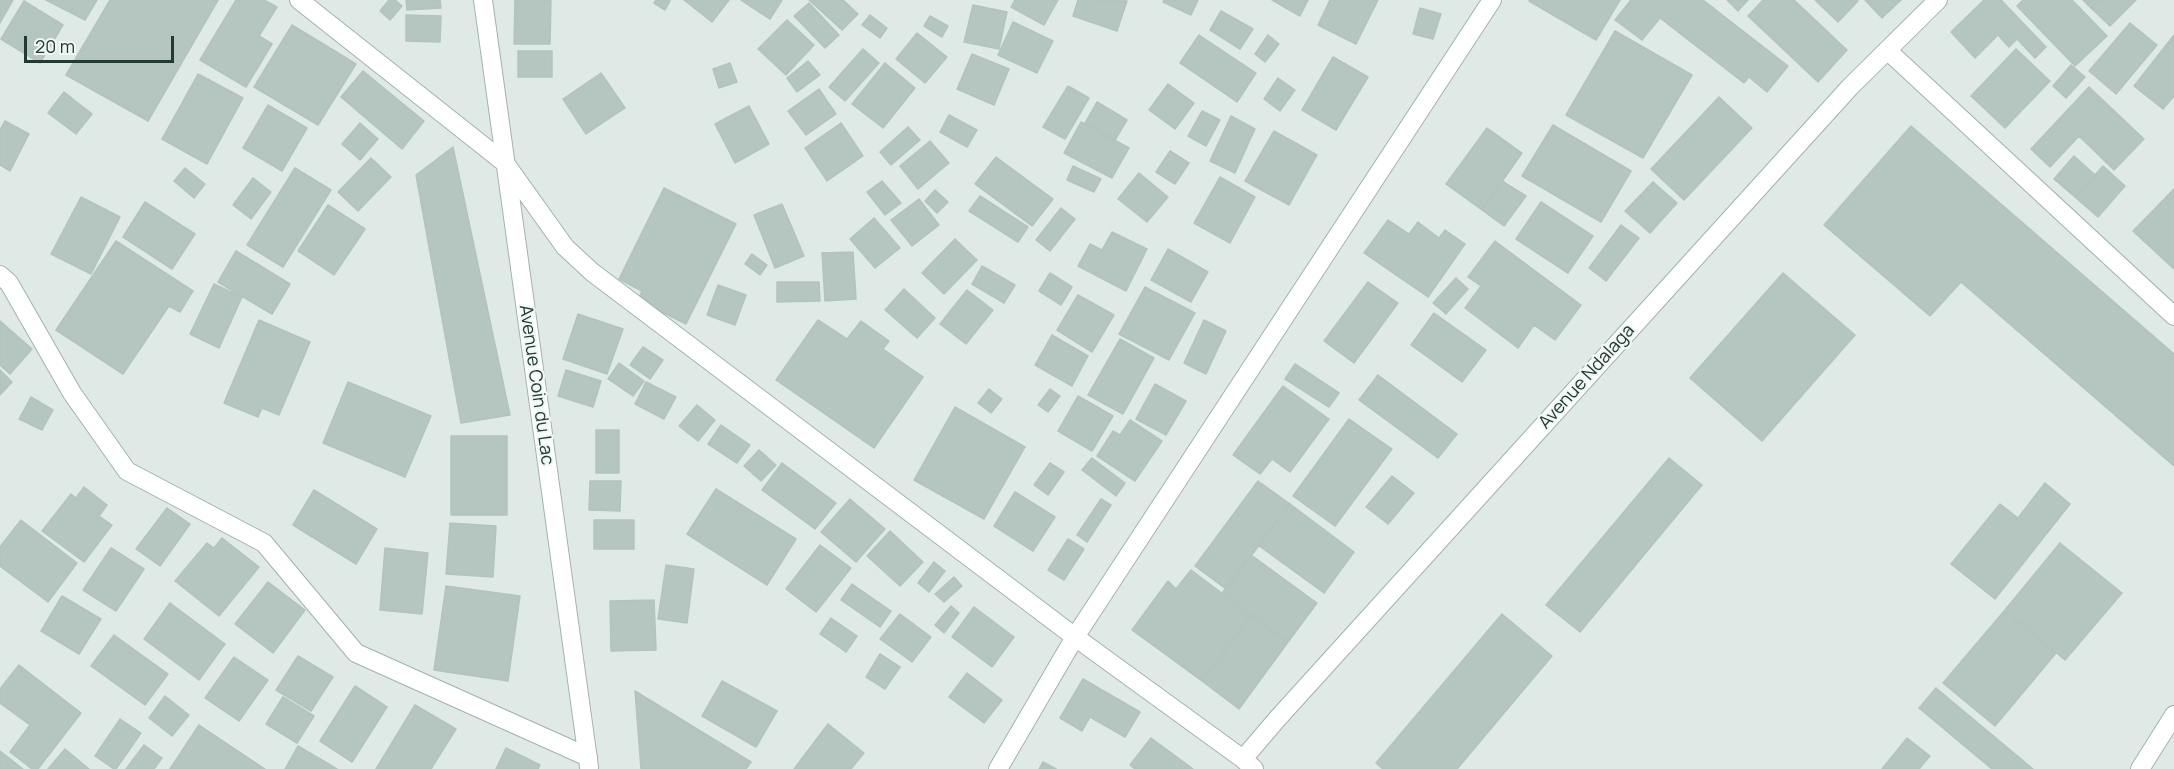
<!DOCTYPE html>
<html>
<head>
<meta charset="utf-8">
<style>
  body { margin:0 }
  #map { position:relative; width:2174px; height:769px; overflow:hidden; background:#dfeae6; font-family:Manrope,sans-serif }
  canvas { display:block }
  .scale { position:absolute; left:24px; top:36px; width:150px; height:27px; box-sizing:border-box; border:3px solid #213a34; border-top:0; padding-left:8px; font-size:18px; line-height:21px; white-space:nowrap; color:#213a34; -webkit-text-stroke:4px #f0f7f4; paint-order:stroke }
</style>
</head>
<body>
<div id="map">
<canvas width="2174" height="769"></canvas>
<div class="scale">20 m</div>
</div>
<script>
const context = document.querySelector('canvas').getContext('2d');
context.lineJoin = 'round';
function paint(path, color) {
  context.fillStyle = color;
  context.fill(path, 'evenodd');
}
function shape(rows) {
  const path = new Path2D();
  for (const r of rows) {
    path.moveTo(r[0], r[1]);
    for (let i = 2; i < r.length; i += 2) path.lineTo(r[i], r[i + 1]);
  }
  return path;
}
function trace(path, color, width, dash) {
  context.strokeStyle = color;
  context.lineWidth = width;
  context.lineCap = dash ? 'butt' : 'round';
  context.setLineDash(dash || []);
  context.stroke(path);
}
function drawText(font, color, halo, rows, align = 'center') {
  context.font = font + ' Manrope,sans-serif';
  context.lineWidth = 4.5;
  context.setLineDash([]);
  context.textBaseline = 'middle';
  context.strokeStyle = halo;
  context.fillStyle = color;
  for (const [text, x, y, turn = 0] of rows) {
    context.save();
    context.translate(x, y);
    context.rotate((+turn || 0) * Math.PI / 180);
    context.textAlign = isNaN(turn) ? turn : align;
    if (halo) context.strokeText(text, 0, 0);
    context.fillText(text, 0, 0);
    context.restore();
  }
}
const building = shape([
  [0,0,13,0,0,23,0,0],
  [46,0,97,0,85,20,46,0],
  [110,0,218,0,148,121,66,75,110,0],
  [236,0,264,0,277,7,259,36,272,44,246,87,200,60,236,0],
  [389,0,395,0,402,6,390,20,380,11,389,0],
  [406,0,440,0,441,8,407,10,406,0],
  [515,0,551,0,550,44,514,44,515,0],
  [656,0,669,0,670,1,665,10,654,3,656,0],
  [684,0,729,0,712,22,684,0],
  [741,0,782,0,770,19,741,0],
  [809,0,843,0,858,14,842,30,809,0],
  [1015,0,1058,0,1044,25,1011,7,1015,0],
  [1078,0,1127,1,1117,31,1073,16,1078,0],
  [1164,0,1198,0,1191,15,1163,2,1164,0],
  [1272,0,1308,0,1300,16,1272,0],
  [1330,0,1378,0,1356,44,1318,25,1330,0],
  [1530,0,1620,0,1596,40,1529,1,1530,0],
  [1631,0,1703,0,1788,66,1767,92,1749,77,1744,83,1660,18,1642,40,1615,20,1631,0],
  [1727,0,1748,0,1738,11,1727,0],
  [1763,0,1794,0,1847,50,1818,82,1748,16,1763,0],
  [1815,0,1857,0,1858,1,1838,22,1815,0],
  [1865,0,1901,0,1882,18,1865,0],
  [1984,0,2001,0,2046,47,2035,58,2017,39,2009,47,1998,35,1975,58,1951,32,1984,0],
  [2023,0,2072,0,2107,36,2075,66,2017,6,2023,0],
  [2083,0,2099,0,2091,8,2083,0],
  [2099,0,2136,0,2110,26,2091,8,2099,0],
  [24,1,63,25,40,63,1,39,24,1],
  [809,3,839,35,825,48,794,16,809,3],
  [973,5,1007,12,999,49,964,42,973,5],
  [1420,8,1441,14,1433,39,1413,34,1420,8],
  [1221,11,1253,29,1240,49,1210,30,1221,11],
  [406,15,441,16,440,42,406,41,406,15],
  [870,15,887,28,880,38,862,25,870,15],
  [930,16,948,26,942,37,924,26,930,16],
  [787,20,814,45,786,75,758,49,787,20],
  [1013,22,1053,41,1037,73,998,55,1013,22],
  [2130,23,2157,45,2116,94,2089,71,2130,23],
  [292,25,356,64,318,125,254,87,292,25],
  [1615,31,1692,75,1643,158,1566,115,1615,31],
  [917,33,947,57,925,83,896,59,917,33],
  [1199,35,1256,73,1237,102,1180,63,1199,35],
  [1268,35,1279,44,1265,62,1255,54,1268,35],
  [2174,35,2174,96,2163,109,2134,86,2174,35],
  [863,49,879,63,845,101,829,87,863,49],
  [2016,49,2050,81,2005,128,1971,96,2016,49],
  [518,51,552,51,552,77,518,77,518,51],
  [972,54,1009,69,994,105,957,89,972,54],
  [1333,57,1368,77,1336,130,1302,110,1333,57],
  [808,61,820,75,797,92,787,78,808,61],
  [730,63,737,82,719,88,713,69,730,63],
  [885,63,915,88,883,128,852,104,885,63],
  [2071,65,2085,77,2066,98,2053,86,2071,65],
  [363,71,424,121,402,149,341,97,363,71],
  [601,73,625,108,586,134,563,99,601,73],
  [198,74,243,98,207,164,162,139,198,74],
  [1278,78,1295,90,1280,111,1264,99,1278,78],
  [1168,84,1194,103,1175,129,1149,110,1168,84],
  [1068,86,1089,98,1065,139,1043,127,1068,86],
  [2089,87,2144,139,2114,170,2079,136,2050,167,2031,149,2089,87],
  [819,89,836,114,806,135,788,111,819,89],
  [64,92,92,114,76,134,48,113,64,92],
  [1719,97,1752,128,1684,200,1651,169,1719,97],
  [1097,102,1127,120,1115,140,1085,123,1097,102],
  [268,105,307,128,282,171,243,148,268,105],
  [749,106,769,144,735,163,715,124,749,106],
  [1202,111,1220,120,1206,146,1188,136,1202,111],
  [949,115,977,130,967,147,940,132,949,115],
  [1231,116,1255,129,1235,173,1210,161,1231,116],
  [5,121,29,134,10,171,0,165,0,130,5,121],
  [1081,122,1129,148,1112,178,1064,153,1081,122],
  [360,123,378,139,360,160,342,144,360,123],
  [841,123,863,156,827,181,805,148,841,123],
  [1553,125,1631,171,1601,222,1522,176,1553,125],
  [1911,126,2174,354,2174,466,1961,282,1930,316,1824,225,1911,126],
  [908,127,920,140,891,165,880,152,908,127],
  [1487,128,1522,153,1482,210,1446,184,1487,128],
  [1274,131,1317,155,1289,205,1245,181,1274,131],
  [930,141,949,163,918,189,900,166,930,141],
  [453,147,510,415,461,423,416,175,453,147],
  [1170,151,1189,163,1175,184,1156,172,1170,151],
  [2074,156,2095,175,2075,197,2054,179,2074,156],
  [996,157,1053,199,1032,226,975,184,996,157],
  [371,158,391,177,358,211,338,192,371,158],
  [1073,166,1101,179,1094,192,1067,180,1073,166],
  [2103,166,2125,186,2098,217,2075,197,2103,166],
  [185,168,205,184,194,198,174,181,185,168],
  [295,168,331,190,283,267,247,245,295,168],
  [1139,173,1168,197,1147,222,1118,199,1139,173],
  [1220,177,1255,197,1230,243,1194,223,1220,177],
  [253,178,271,192,251,219,233,205,253,178],
  [882,181,901,203,885,215,867,192,882,181],
  [1502,181,1526,196,1504,226,1482,210,1502,181],
  [1653,182,1677,203,1650,233,1625,211,1653,182],
  [664,188,736,224,686,324,638,300,642,291,619,279,664,188],
  [2174,189,2174,269,2133,231,2174,189],
  [935,190,948,202,937,213,925,201,935,190],
  [980,196,1028,227,1018,242,969,211,980,196],
  [81,197,120,217,91,274,51,254,81,197],
  [919,199,939,225,912,246,891,220,919,199],
  [145,202,195,234,172,269,123,237,145,202],
  [1541,202,1593,236,1568,273,1516,239,1541,202],
  [782,204,804,256,775,268,754,215,782,204],
  [328,205,365,229,334,275,298,251,328,205],
  [1061,208,1075,219,1050,251,1036,240,1061,208],
  [874,218,900,248,875,268,850,239,874,218],
  [1388,220,1409,234,1418,222,1439,238,1445,230,1465,244,1428,297,1364,253,1388,220],
  [1621,225,1639,238,1606,281,1589,268,1621,225],
  [1112,232,1147,249,1126,291,1078,266,1090,244,1102,250,1112,232],
  [955,239,977,260,944,294,922,273,955,239],
  [116,241,193,291,180,312,169,306,123,374,56,330,116,241],
  [1495,241,1581,305,1555,340,1534,325,1518,348,1465,308,1481,286,1468,277,1495,241],
  [1168,249,1208,272,1191,302,1151,280,1168,249],
  [236,251,290,284,272,314,218,282,236,251],
  [853,252,856,299,825,301,822,253,853,252],
  [752,254,767,265,760,275,745,264,752,254],
  [982,266,1015,285,1004,303,972,284,982,266],
  [1050,273,1072,287,1061,305,1039,291,1050,273],
  [1783,273,1855,335,1762,441,1690,378,1783,273],
  [1456,278,1468,289,1446,314,1433,303,1456,278],
  [777,282,819,282,820,301,777,302,777,282],
  [1368,282,1398,303,1354,363,1324,341,1368,282],
  [214,284,242,297,219,348,190,334,214,284],
  [718,285,746,295,735,325,707,315,718,285],
  [1145,287,1195,313,1169,360,1119,334,1145,287],
  [904,289,935,318,917,338,885,310,904,289],
  [967,290,993,310,966,344,940,324,967,290],
  [1078,295,1114,315,1092,352,1057,330,1078,295],
  [1434,313,1486,350,1462,382,1411,345,1434,313],
  [578,314,623,329,607,374,563,359,578,314],
  [259,320,310,342,279,415,262,408,258,417,224,403,259,320],
  [818,320,847,339,861,321,889,341,883,349,923,377,874,448,776,380,818,320],
  [1204,320,1226,331,1206,374,1184,363,1204,320],
  [0,321,32,349,10,374,0,365,0,321],
  [1052,335,1088,356,1072,386,1035,365,1052,335],
  [1120,339,1154,358,1123,414,1088,395,1120,339],
  [643,347,663,360,650,379,630,365,643,347],
  [619,363,644,381,633,396,608,379,619,363],
  [1295,364,1339,393,1329,407,1285,379,1295,364],
  [0,370,12,382,0,395,0,370],
  [566,370,601,381,593,407,558,396,566,370],
  [1378,375,1457,434,1438,458,1359,400,1378,375],
  [348,382,431,416,405,477,323,443,348,382],
  [646,382,676,397,664,419,635,404,646,382],
  [1155,384,1186,401,1166,435,1136,419,1155,384],
  [1283,386,1329,419,1290,472,1272,459,1260,474,1233,455,1283,386],
  [989,389,1002,399,991,413,978,403,989,389],
  [1050,389,1060,396,1048,412,1038,405,1050,389],
  [1078,396,1113,416,1092,451,1058,431,1078,396],
  [31,397,53,410,42,430,19,419,31,397],
  [697,405,715,420,698,441,679,426,697,405],
  [955,407,1025,447,984,519,914,480,955,407],
  [1349,419,1392,449,1335,526,1293,496,1349,419],
  [1130,420,1162,441,1135,481,1097,456,1113,431,1120,435,1130,420],
  [721,425,750,445,737,463,708,444,721,425],
  [596,430,619,430,619,473,596,473,596,430],
  [451,436,507,436,507,515,451,515,451,436],
  [759,450,776,465,761,481,744,466,759,450],
  [1092,458,1125,483,1116,496,1082,470,1092,458],
  [1669,458,1702,485,1580,632,1546,605,1669,458],
  [782,463,836,503,815,529,762,490,782,463],
  [1050,463,1064,472,1048,495,1034,485,1050,463],
  [1392,476,1414,493,1388,524,1366,507,1392,476],
  [590,481,621,481,620,511,589,510,590,481],
  [1258,481,1290,504,1226,589,1195,566,1258,481],
  [2045,483,2070,504,1995,599,1951,564,2000,504,2018,518,2045,483],
  [84,487,107,505,99,516,112,525,84,562,42,531,71,494,76,498,84,487],
  [716,489,796,539,767,585,687,534,716,489],
  [314,490,377,529,356,564,293,525,314,490],
  [1015,492,1055,517,1033,551,994,526,1015,492],
  [850,499,885,529,856,562,821,532,850,499],
  [1101,499,1111,505,1087,542,1077,535,1101,499],
  [1290,504,1354,552,1324,593,1258,545,1290,504],
  [167,508,190,524,160,566,136,549,167,508],
  [21,520,77,563,48,602,0,566,0,547,21,520],
  [594,520,634,520,634,549,594,549,594,520],
  [450,523,496,526,493,577,446,574,450,523],
  [890,531,923,562,900,586,867,556,890,531],
  [222,538,259,567,219,616,175,581,207,543,214,548,222,538],
  [1068,539,1084,549,1064,580,1048,570,1068,539],
  [2060,543,2122,593,2065,660,2005,610,2060,543],
  [820,545,851,568,816,612,786,589,820,545],
  [111,548,144,569,116,611,83,590,111,548],
  [385,548,428,553,422,614,380,610,385,548],
  [1251,555,1317,603,1288,642,1222,593,1251,555],
  [934,562,945,571,929,592,918,583,934,562],
  [666,565,694,569,687,623,658,619,666,565],
  [1191,570,1251,615,1202,681,1132,630,1168,581,1176,589,1191,570],
  [954,577,962,586,944,602,935,594,954,577],
  [268,582,305,610,273,653,235,624,268,582],
  [852,584,891,611,880,627,841,600,852,584],
  [446,586,520,596,508,681,434,670,446,586],
  [62,596,101,619,79,654,41,631,62,596],
  [654,600,656,650,611,651,610,601,654,600],
  [170,603,225,644,199,680,144,639,170,603],
  [951,606,959,613,944,633,935,625,951,606],
  [974,607,1014,637,992,667,952,637,974,607],
  [2005,610,2056,653,1995,726,1943,683,2005,610],
  [900,614,931,637,912,662,880,639,900,614],
  [1502,614,1552,656,1457,769,1383,769,1376,763,1502,614],
  [1251,615,1288,642,1239,709,1202,681,1251,615],
  [831,618,857,636,846,652,820,634,831,618],
  [114,635,168,674,145,705,91,666,114,635],
  [880,654,900,667,885,689,866,677,880,654],
  [298,656,333,677,311,711,276,690,298,656],
  [234,657,268,680,239,721,205,698,234,657],
  [19,665,81,713,38,769,32,769,10,752,30,725,0,703,0,689,19,665],
  [967,673,1002,700,984,723,949,697,967,673],
  [1083,679,1140,712,1125,737,1090,717,1082,731,1060,718,1083,679],
  [722,681,777,711,756,747,702,716,722,681],
  [355,686,387,707,352,762,320,741,355,686],
  [1936,688,2033,769,1992,769,1919,708,1936,688],
  [635,691,751,762,746,769,641,769,635,691],
  [165,696,189,715,172,736,149,718,165,696],
  [283,697,314,716,297,743,266,724,283,697],
  [415,705,456,729,431,769,376,769,415,705],
  [120,719,141,733,116,769,114,769,95,756,120,719],
  [828,724,864,753,851,769,794,769,828,724],
  [199,725,265,769,170,769,199,725],
  [1151,738,1193,769,1135,769,1130,765,1151,738],
  [1907,738,1930,756,1919,769,1882,769,1907,738],
  [144,745,162,758,154,769,126,769,144,745],
  [298,746,337,769,285,769,298,746],
  [506,748,540,765,538,769,496,769,506,748],
  [65,749,89,769,48,769,65,749],
  [0,751,23,769,0,769,0,751],
  [1043,762,1056,769,1039,769,1043,762]
]);
paint(building, '#b5c5bf');
trace(building, '#b2c4bd', 1.5);
const minor = shape([
  [299,0,505,163,565,247,592,272,1075,637,1243,759,1254,769],
  [483,0,589,767],
  [1887,50,2174,316],
  [0,275,9,283,72,393,127,471,264,543,356,653,588,757],
  [1243,759,1278,718,1850,87,1938,0],
  [998,769,1075,637,1492,0],
  [2140,769,2174,715]
]);
trace(minor, '#a2b2ad', 20);
trace(minor, '#fff', 18);
drawText('18px', '#213a34', '#f0f7f4', [
  ["Avenue Ndalaga",1587,377,-48],
  ["Avenue Coin du Lac",536,385,82]
]);
</script>
</body>
</html>
